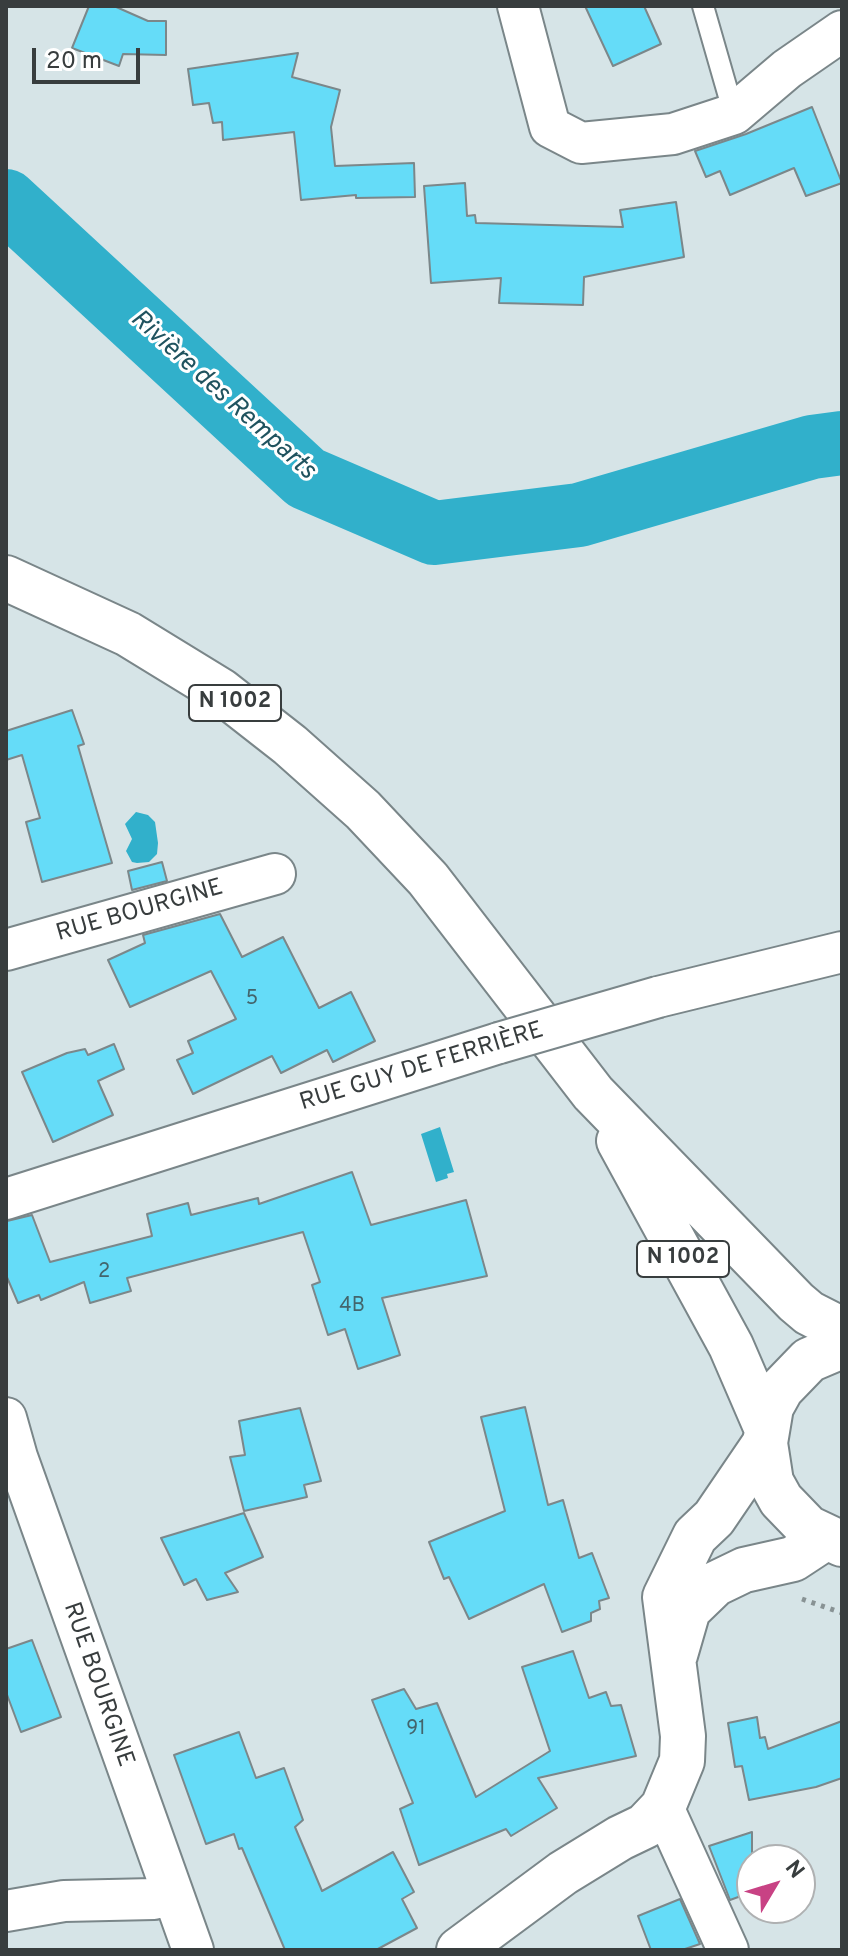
<!DOCTYPE html>
<html>
<head>
<meta charset="utf-8">
<style>
  body { margin:0 }
  #map { position:relative; width:848px; height:1956px; overflow:hidden; background:#d6e4e7; font-family:Overpass,sans-serif }
  canvas { display:block }
  .frame { position:absolute; inset:0; border:8px solid #383d3e; pointer-events:none }
  .north { position:absolute; left:736px; top:1844px; width:80px; height:80px; box-sizing:border-box; background:#fff; border:2px solid #afb1b2; border-radius:50%; rotate:52deg; font-size:22px; font-weight:700; line-height:32px; text-align:center; color:#383d3e }
  .north::after { content:''; display:block; margin:auto; width:28px; height:36px; background:#c84284; clip-path:polygon(50% 0,100% 100%,50% 72%,0 100%) }
  .scale { position:absolute; left:32px; top:48px; width:108px; height:36px; box-sizing:border-box; border:4px solid #383d3e; border-top:0; padding-left:10px; font-size:24px; line-height:28px; white-space:nowrap; color:#383d3e; -webkit-text-stroke:6px #fff; paint-order:stroke }
</style>
</head>
<body>
<div id="map">
<canvas width="848" height="1956"></canvas>
<div class="frame"></div>
<div class="north">N</div>
<div class="scale">20 m</div>
</div>
<script>
const context = document.querySelector('canvas').getContext('2d');
context.lineJoin = 'round';
function paint(path, color) {
  context.fillStyle = color;
  context.fill(path, 'evenodd');
}
function shape(rows) {
  const path = new Path2D();
  for (const r of rows) {
    path.moveTo(r[0], r[1]);
    for (let i = 2; i < r.length; i += 2) path.lineTo(r[i], r[i + 1]);
  }
  return path;
}
function trace(path, color, width, dash) {
  context.strokeStyle = color;
  context.lineWidth = width;
  context.lineCap = dash ? 'butt' : 'round';
  context.setLineDash(dash || []);
  context.stroke(path);
}
function drawText(font, color, halo, rows, align = 'center') {
  context.font = font + ' Overpass,sans-serif';
  context.lineWidth = 6;
  context.setLineDash([]);
  context.textBaseline = 'middle';
  context.strokeStyle = halo;
  context.fillStyle = color;
  for (const [text, x, y, turn = 0] of rows) {
    context.save();
    context.translate(x, y);
    context.rotate((+turn || 0) * Math.PI / 180);
    context.textAlign = isNaN(turn) ? turn : align;
    if (halo) context.strokeText(text, 0, 0);
    context.fillText(text, 0, 0);
    context.restore();
  }
}
paint(shape([
  [136,812,148,815,155,822,158,843,157,854,149,862,137,863,132,862,126,851,132,839,125,824],
  [440,1127,454,1172,447,1174,448,1178,436,1182,421,1134]
]), '#31b0cb');
trace(shape([
  [6,201,306,478,434,533,579,515,812,447,842,443]
]), '#31b0cb', 64);
const building = shape([
  [89,6,114,6,148,21,166,21,166,55,123,54,119,66,72,48,89,6],
  [585,6,644,6,661,44,613,66,585,6],
  [298,53,292,77,340,90,331,127,335,166,414,163,415,197,356,198,356,195,301,200,294,132,223,140,222,122,213,123,209,103,193,105,188,69,298,53],
  [812,107,842,183,806,196,794,168,730,195,720,171,706,177,695,151,746,134,812,107],
  [465,183,467,216,475,215,476,223,623,227,620,210,676,202,684,257,584,277,583,305,499,303,501,278,431,283,424,186,465,183],
  [72,710,84,744,78,746,112,863,42,882,26,822,40,818,22,755,6,760,6,731,72,710],
  [162,862,167,881,132,890,128,871,162,862],
  [220,914,242,957,283,937,319,1008,351,992,375,1041,333,1062,327,1050,281,1073,272,1056,193,1094,177,1060,193,1053,188,1041,236,1019,211,971,130,1007,108,960,145,943,143,935,220,914],
  [114,1044,124,1069,98,1081,113,1115,53,1142,22,1072,67,1053,85,1049,88,1055,114,1044],
  [352,1172,371,1225,466,1200,487,1276,382,1298,400,1355,358,1369,345,1329,328,1335,312,1285,320,1282,303,1232,127,1278,131,1291,90,1303,84,1282,41,1300,39,1295,18,1303,6,1275,7,1221,32,1215,50,1262,152,1236,147,1214,188,1203,191,1215,258,1198,259,1204,352,1172],
  [525,1407,548,1505,563,1500,579,1558,592,1553,609,1598,599,1601,600,1609,591,1613,591,1621,562,1632,544,1584,469,1619,449,1577,444,1579,429,1542,505,1511,481,1417,525,1407],
  [300,1408,321,1481,304,1485,307,1497,244,1511,230,1457,245,1455,239,1421,300,1408],
  [244,1513,263,1557,225,1573,238,1592,207,1600,196,1579,184,1585,161,1538,244,1513],
  [32,1640,61,1717,21,1732,6,1692,6,1649,32,1640],
  [573,1651,589,1698,606,1692,611,1706,621,1705,636,1756,538,1778,557,1808,511,1836,506,1829,419,1865,400,1809,413,1803,372,1700,404,1689,416,1709,437,1703,476,1797,550,1751,522,1667,573,1651],
  [757,1717,760,1738,765,1737,768,1749,842,1721,842,1778,816,1787,749,1800,742,1766,735,1767,728,1723,757,1717],
  [239,1732,256,1778,284,1768,303,1820,295,1827,322,1891,393,1852,414,1892,402,1899,417,1928,376,1950,285,1950,242,1848,239,1849,234,1834,206,1844,174,1755,239,1732],
  [752,1832,752,1892,730,1900,709,1846,752,1832],
  [680,1899,700,1944,682,1950,651,1950,638,1916,680,1899]
]);
paint(building, '#65dcf8');
trace(building, '#7b878a', 2);
const service = shape([
  [703,6,734,114]
]);
const minor = shape([
  [518,6,550,127,581,143,673,134,734,114,787,69,842,31],
  [6,950,275,874],
  [658,997,842,952],
  [6,1199,499,1043],
  [6,1418,17,1457,193,1950],
  [663,1807,728,1950],
  [6,1911,64,1901,154,1899,171,1893]
]);
const secondary = shape([
  [675,1655,688,1610,715,1584,744,1570,793,1559,825,1538],
  [459,1950,563,1873,620,1838,645,1826,663,1807,682,1761,683,1736,665,1597,695,1536,714,1518,765,1443]
]);
const primary = shape([
  [6,578,128,634,221,691,290,745,363,810,428,879,593,1093,796,1302,809,1313,842,1330],
  [619,1141,731,1346,766,1427],
  [842,1346,809,1360,781,1389,771,1407,765,1443,771,1482,781,1500,808,1528,842,1544]
]);
trace(service, '#7a8689', 24);
trace(minor, '#7a8689', 44);
trace(secondary, '#7a8689', 48);
trace(primary, '#7a8689', 48);
trace(shape([
  [802,1599,842,1613]
]), '#889294', 5, [4, 6]);
trace(service, '#fff', 20);
trace(minor, '#fff', 40);
trace(secondary, '#fff', 44);
trace(primary, '#fff', 44);
const minorBridge = shape([
  [499,1043,658,997]
]);
trace(minorBridge, '#7a8689', 44, []);
trace(minorBridge, '#fff', 40);
drawText('20px', '#43656c', null, [
  ["5",252,1000],
  ["2",104,1273],
  ["4B",352,1307],
  ["91",416,1730]
]);
for (const [x, y, w] of [
  [235,703,92],
  [683,1259,92]
]) {
  const box = new Path2D();
  box.roundRect(x - w / 2, y - 18, w, 36, 6);
  context.fillStyle = '#fff';
  context.fill(box);
  trace(box, '#383d3e', 2);
}
drawText('bold 22px', '#383d3e', null, [
  ["N 1002",235,703],
  ["N 1002",683,1259]
]);
drawText('24px', '#383d3e', '#fff', [
  ["RUE BOURGINE",140,912,-16],
  ["RUE GUY DE FERRIÈRE",422,1068,-17],
  ["RUE BOURGINE",97,1685,71]
]);
drawText('italic 26px', '#20535f', '#fff', [
  ["Rivière des Remparts",222,396,42]
]);
</script>
</body>
</html>
